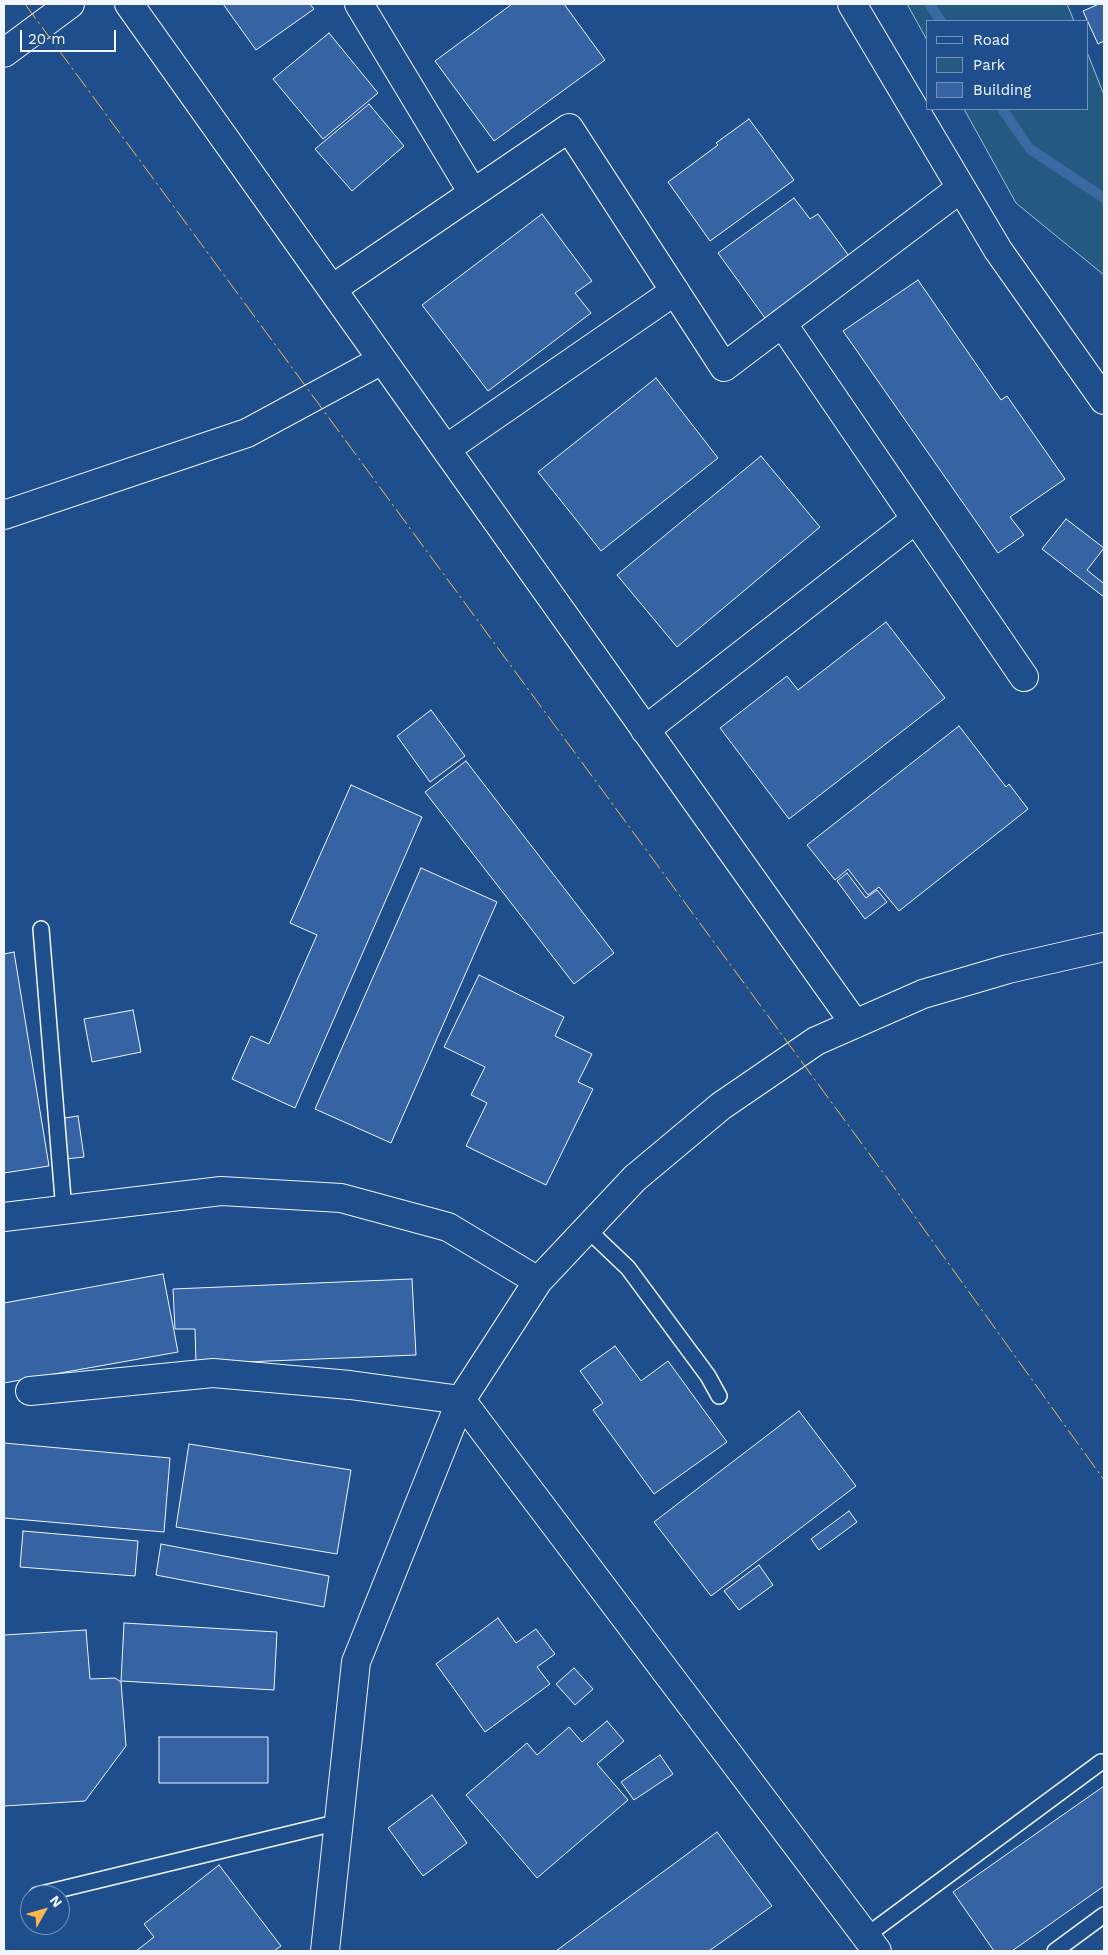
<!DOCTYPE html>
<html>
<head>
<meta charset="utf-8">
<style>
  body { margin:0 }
  #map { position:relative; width:1108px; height:1955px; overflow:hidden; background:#1f4e8c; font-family:"Work Sans",sans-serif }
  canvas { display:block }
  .frame { position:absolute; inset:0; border:5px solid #f2f6ff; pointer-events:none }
  .legend { position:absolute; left:926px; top:20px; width:162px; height:90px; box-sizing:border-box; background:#1f4e8c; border:1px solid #7391ba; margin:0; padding:6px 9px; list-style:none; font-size:15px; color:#f2f6ff }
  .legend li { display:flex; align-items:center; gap:10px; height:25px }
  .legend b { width:25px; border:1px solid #7391ba }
  .north { position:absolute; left:20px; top:1885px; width:50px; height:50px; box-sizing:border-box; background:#1f4e8c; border:1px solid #7391ba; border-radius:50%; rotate:52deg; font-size:14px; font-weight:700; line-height:20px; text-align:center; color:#f2f6ff }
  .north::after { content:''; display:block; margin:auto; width:18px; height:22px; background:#ffb74d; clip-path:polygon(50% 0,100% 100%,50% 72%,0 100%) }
  .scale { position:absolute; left:20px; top:30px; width:96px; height:22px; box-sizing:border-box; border:2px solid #f2f6ff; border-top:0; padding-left:6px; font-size:15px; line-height:18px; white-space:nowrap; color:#f2f6ff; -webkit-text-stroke:4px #1f4e8c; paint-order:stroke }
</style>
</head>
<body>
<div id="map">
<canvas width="1108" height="1955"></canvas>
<div class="frame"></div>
<ul class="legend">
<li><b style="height:6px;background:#1f4e8c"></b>Road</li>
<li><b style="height:14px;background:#245a82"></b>Park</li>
<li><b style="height:14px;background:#3563a3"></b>Building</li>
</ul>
<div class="north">N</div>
<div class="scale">20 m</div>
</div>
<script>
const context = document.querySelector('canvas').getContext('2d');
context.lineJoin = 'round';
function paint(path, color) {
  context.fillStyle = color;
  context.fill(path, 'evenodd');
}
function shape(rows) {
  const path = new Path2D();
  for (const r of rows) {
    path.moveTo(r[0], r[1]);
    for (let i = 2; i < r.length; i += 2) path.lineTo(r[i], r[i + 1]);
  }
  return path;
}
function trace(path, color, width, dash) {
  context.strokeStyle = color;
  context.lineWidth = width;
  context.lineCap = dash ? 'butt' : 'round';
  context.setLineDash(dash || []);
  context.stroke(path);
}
const green = shape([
  [907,4,1067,4,1074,21,927,21,927,40,907,4],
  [1087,52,1104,95,1104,275,1016,203,964,109,1087,109,1087,52]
]);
paint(green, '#245a82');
trace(green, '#a8bbd7', 1);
trace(shape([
  [929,4,941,21],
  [1002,109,1030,149,1104,198]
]), '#3b69a3', 10);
const building = shape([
  [223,4,310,4,314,9,256,50,223,4],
  [512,4,564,4,605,60,494,141,435,61,512,4],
  [1099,4,1104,4,1104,41,1098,44,1083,11,1099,4],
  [329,33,378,93,323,139,273,79,329,33],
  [369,104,404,146,352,191,315,149,369,104],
  [749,119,794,180,710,241,668,182,718,145,716,143,749,119],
  [794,198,810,219,818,214,849,256,765,318,718,253,794,198],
  [542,214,592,281,575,293,591,313,488,391,422,305,542,214],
  [918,280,1001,400,1007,396,1065,479,1010,517,1024,535,998,553,843,331,918,280],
  [656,378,718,458,601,551,538,472,656,378],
  [761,456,820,527,677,647,617,575,761,456],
  [1066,519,1104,548,1087,570,1103,583,1104,582,1104,597,1042,549,1066,519],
  [886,622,945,698,789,819,720,728,787,676,798,690,886,622],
  [431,710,465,756,430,782,397,736,431,710],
  [959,726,1006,787,1009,784,1028,809,899,911,879,887,868,895,848,869,835,880,807,845,959,726],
  [466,761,614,953,574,984,425,792,466,761],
  [351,785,422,817,295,1108,232,1079,251,1036,269,1044,317,935,290,923,351,785],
  [421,868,497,902,391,1143,315,1109,421,868],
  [847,873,866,898,877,890,887,902,865,919,837,881,847,873],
  [14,952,49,1166,4,1173,4,954,14,952],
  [479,975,564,1017,555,1036,592,1054,578,1082,593,1089,546,1185,466,1146,487,1103,471,1095,485,1067,444,1047,479,975],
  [133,1010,141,1052,92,1062,84,1019,133,1010],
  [78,1116,84,1157,56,1160,51,1120,78,1116],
  [163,1274,178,1352,4,1383,4,1303,163,1274],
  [412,1279,416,1355,196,1364,195,1329,175,1329,173,1289,412,1279],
  [615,1346,641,1381,668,1361,727,1442,654,1494,593,1410,603,1403,580,1371,615,1346],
  [799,1411,856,1486,711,1596,654,1522,799,1411],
  [4,1443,170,1458,164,1532,4,1518,4,1443],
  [189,1444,351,1470,337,1554,176,1527,189,1444],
  [849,1511,857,1522,819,1550,811,1539,849,1511],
  [23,1531,138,1541,135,1576,20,1567,23,1531],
  [161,1544,329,1576,324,1607,156,1575,161,1544],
  [759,1565,773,1585,739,1610,724,1591,759,1565],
  [498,1618,516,1643,536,1629,555,1654,537,1667,550,1684,485,1732,436,1664,498,1618],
  [124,1623,277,1632,274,1690,121,1681,124,1623],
  [86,1630,90,1679,115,1678,121,1682,126,1746,85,1801,4,1806,4,1635,86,1630],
  [574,1668,593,1689,575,1705,556,1684,574,1668],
  [607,1721,624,1741,597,1764,628,1800,537,1878,466,1795,527,1743,537,1755,569,1727,582,1742,607,1721],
  [159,1737,268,1737,268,1783,159,1783,159,1737],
  [660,1755,673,1774,634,1800,621,1782,660,1755],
  [1104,1786,1104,1886,1012,1951,994,1951,953,1892,1104,1786],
  [432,1795,467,1843,423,1876,388,1828,432,1795],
  [717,1832,772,1906,709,1951,556,1951,717,1832],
  [219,1865,281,1946,274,1951,136,1951,154,1937,144,1924,219,1865]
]);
paint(building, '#3563a3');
trace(building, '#f2f6ff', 1);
const lane = shape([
  [41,929,64,1211],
  [587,1229,628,1268,708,1376,719,1396],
  [37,1895,339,1822],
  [866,1936,1101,1762],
  [1055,1951,1104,1915]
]);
const street = shape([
  [129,4,855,1024],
  [359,4,473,193],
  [852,4,998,250,1104,400],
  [4,53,70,4],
  [332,289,569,128,724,367,961,188],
  [782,323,1024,677],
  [446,449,675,291],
  [4,515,247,433,382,360],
  [645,730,916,519],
  [4,1217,221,1191,341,1198,448,1227,538,1281],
  [30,1391,213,1373,350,1385,461,1400,877,1951],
  [325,1951,356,1662,461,1400,538,1281,635,1178,721,1106,816,1041,923,994,1008,969,1104,947]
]);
trace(lane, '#f2f6ff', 18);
trace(street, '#f2f6ff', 30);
trace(lane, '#1f4e8c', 15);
trace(street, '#1f4e8c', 28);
trace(shape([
  [25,4,890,1182,1104,1480]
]), '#ffb74d', 1, [18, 4, 2.5, 4]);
</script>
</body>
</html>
